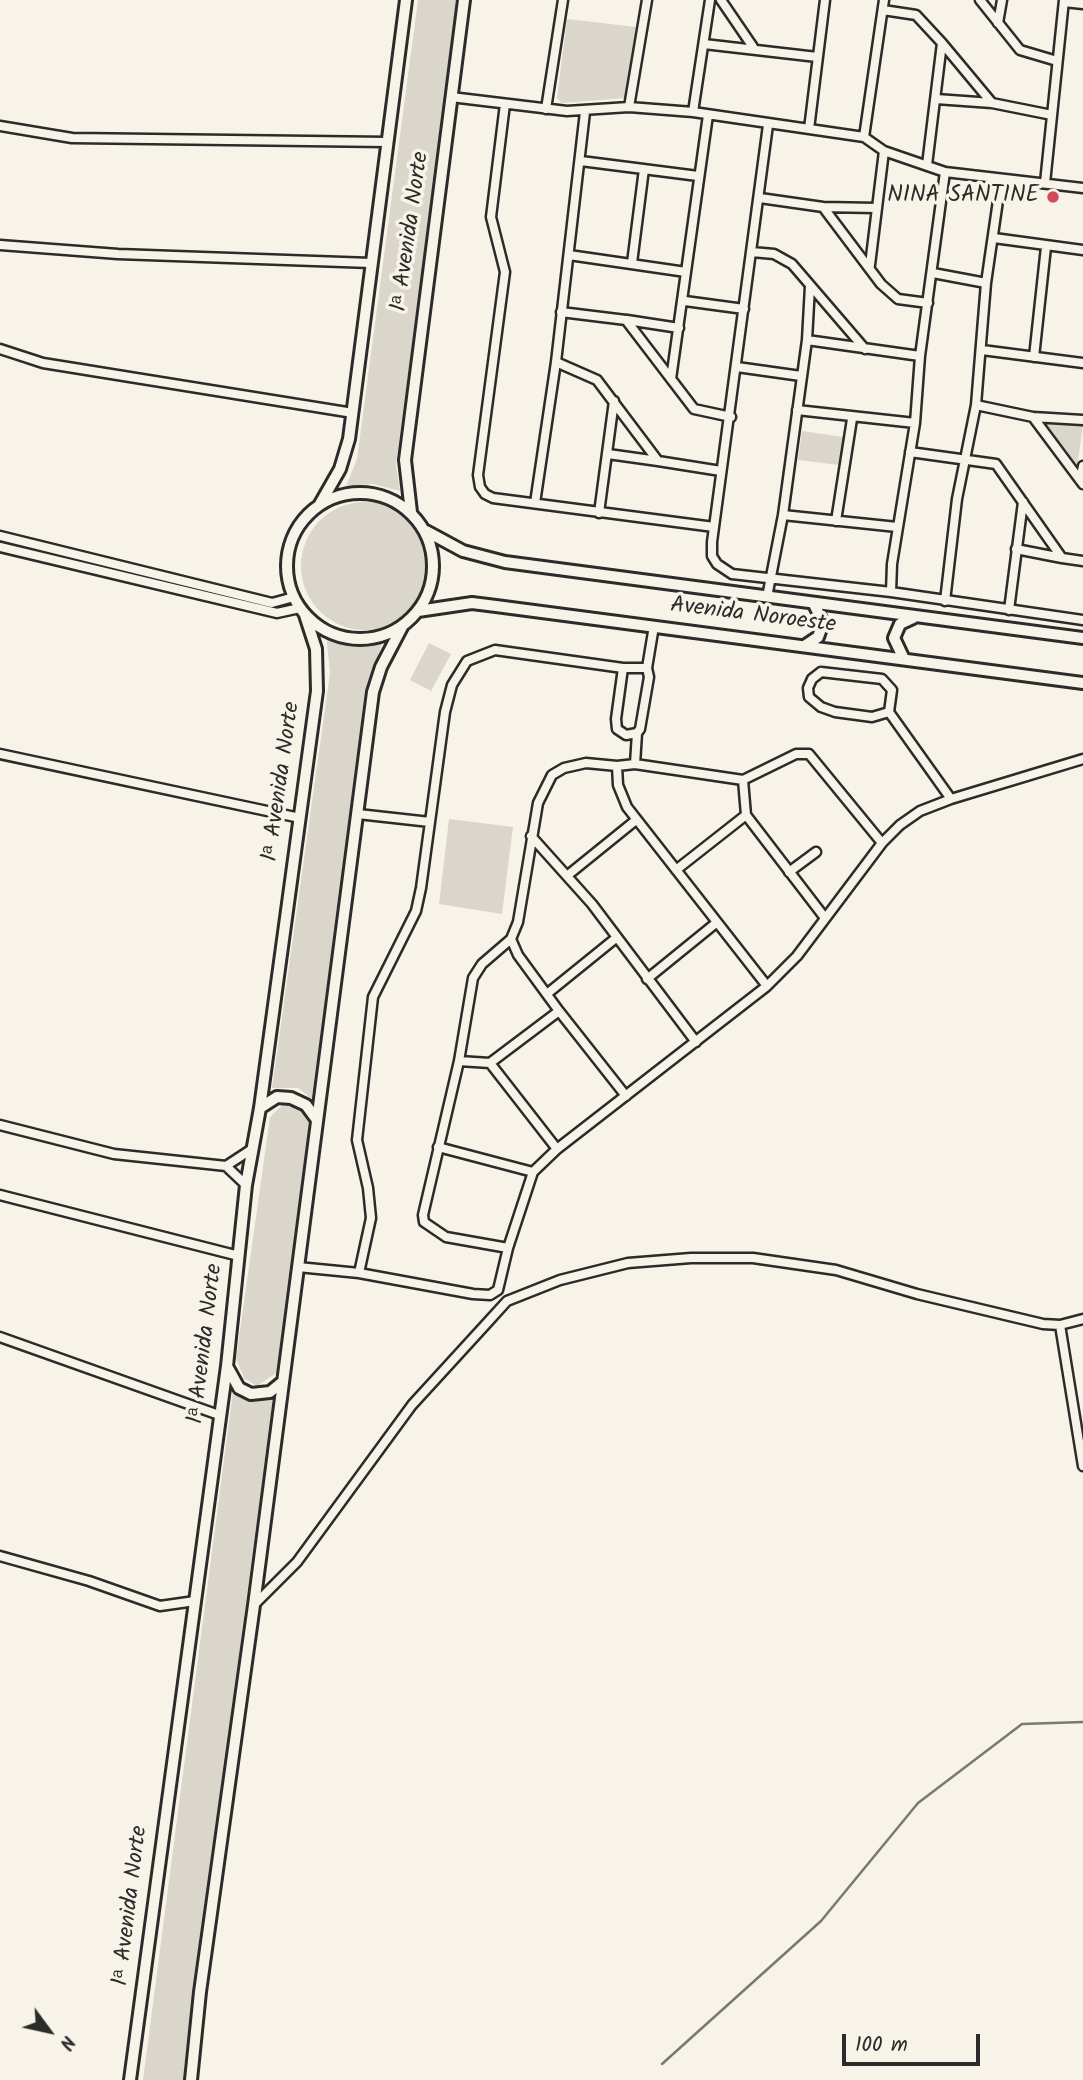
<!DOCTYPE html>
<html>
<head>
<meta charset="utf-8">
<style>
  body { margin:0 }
  #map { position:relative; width:1083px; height:2080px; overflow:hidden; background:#f7f3e8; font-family:Kalam,sans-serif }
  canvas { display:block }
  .north { position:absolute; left:14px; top:1996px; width:70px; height:70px; -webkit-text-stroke:5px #f7f3e8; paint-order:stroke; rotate:123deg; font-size:19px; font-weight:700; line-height:28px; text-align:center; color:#2b2b2b }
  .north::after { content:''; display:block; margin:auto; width:24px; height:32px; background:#2b2b2b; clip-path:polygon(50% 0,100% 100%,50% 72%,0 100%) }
  .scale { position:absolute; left:842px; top:2034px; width:138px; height:32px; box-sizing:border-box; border:4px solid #2b2b2b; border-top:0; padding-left:9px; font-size:21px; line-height:24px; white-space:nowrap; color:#2b2b2b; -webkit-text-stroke:5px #f7f3e8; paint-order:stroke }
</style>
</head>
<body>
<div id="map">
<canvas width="1083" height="2080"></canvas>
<div class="north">N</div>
<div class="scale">100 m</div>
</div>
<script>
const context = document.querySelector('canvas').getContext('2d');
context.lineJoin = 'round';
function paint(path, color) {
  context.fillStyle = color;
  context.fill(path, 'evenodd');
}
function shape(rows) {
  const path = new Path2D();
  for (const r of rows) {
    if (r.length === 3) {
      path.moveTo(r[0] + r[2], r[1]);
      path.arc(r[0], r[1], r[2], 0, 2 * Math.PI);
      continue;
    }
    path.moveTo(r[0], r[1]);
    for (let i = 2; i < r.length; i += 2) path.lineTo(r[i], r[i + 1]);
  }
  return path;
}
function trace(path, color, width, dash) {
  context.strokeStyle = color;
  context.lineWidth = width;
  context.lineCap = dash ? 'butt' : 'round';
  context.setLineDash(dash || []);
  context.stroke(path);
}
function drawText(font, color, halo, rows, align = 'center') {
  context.font = font + ' Kalam,sans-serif';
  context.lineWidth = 7;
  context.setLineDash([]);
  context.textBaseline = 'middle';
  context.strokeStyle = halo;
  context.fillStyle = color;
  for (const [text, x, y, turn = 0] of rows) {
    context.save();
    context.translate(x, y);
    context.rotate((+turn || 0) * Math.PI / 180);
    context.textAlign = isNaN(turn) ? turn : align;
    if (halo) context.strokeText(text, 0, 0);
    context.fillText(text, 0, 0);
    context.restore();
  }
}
paint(shape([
  [418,0,458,0,396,465,400,491,373,484,346,486,357,459],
  [567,19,636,27,626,98,562,103,557,98],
  [1042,420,1083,425,1077,467,1060,445],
  [802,431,843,437,839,465,798,460],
  [365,566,64],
  [326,634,360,646,382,643,370,683,313,1100,298,1088,272,1088,330,673],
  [429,643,451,654,431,691,410,680],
  [449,819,513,827,502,914,439,904],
  [295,1104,304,1110,311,1124,279,1371,257,1386,244,1378,236,1359,270,1117,282,1105],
  [234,1383,256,1399,273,1399,184,2069,186,2080,143,2080]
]), '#dad6cc');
trace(shape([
  [662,2064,821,1921,918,1803,1022,1724,1083,1722]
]), '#7a7874', 2.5);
const street = shape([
  [721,0,753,47],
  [980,0,1020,50,1057,61],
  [1064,2,1083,4],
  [883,10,916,15,942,43,927,165],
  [998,23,1002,0],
  [942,43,992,103],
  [704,44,817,57],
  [451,97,567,111,629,107,693,112,864,137,884,151,945,172,1083,188],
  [936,99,992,103,1052,115],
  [505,104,491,217,505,272,478,475,480,487,485,494,493,498,714,527],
  [629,107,647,0],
  [546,109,563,0],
  [693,112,710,0],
  [768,125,712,542,712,556,717,564,732,574,891,592,1083,620],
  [0,126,72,138,387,142],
  [809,129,825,0],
  [864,137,884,0],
  [581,161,698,176],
  [1045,183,1064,0],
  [760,198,823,207,881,284,898,299,928,303],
  [823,207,876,208],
  [994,238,1083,250],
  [0,245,118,254,371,263],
  [752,252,774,254,792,264,865,349],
  [569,255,686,272],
  [632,263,644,169],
  [870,265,884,151],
  [933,273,986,283],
  [685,301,744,309],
  [561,312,626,320,694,409,731,417],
  [627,320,679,328],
  [807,340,920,356],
  [0,349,43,363,353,413],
  [982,350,1083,363],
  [1034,357,1046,247],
  [556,362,597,380,658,461,721,471],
  [737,367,801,376],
  [671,379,708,115],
  [976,405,1033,417,1083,484],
  [797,410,915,423],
  [1033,417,1083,420],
  [910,452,996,464,1062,558,1083,561],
  [608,454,658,461],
  [1080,480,1083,466],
  [535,503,556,362,585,112],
  [599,513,614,401],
  [783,515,897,527],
  [836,521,852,419],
  [0,536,272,603,294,597],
  [0,547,277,613,300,608],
  [1016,549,1062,558],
  [891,592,892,564,915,423,920,356,945,172],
  [767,597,783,515,807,340,810,286],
  [945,601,957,499,976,405,986,283,1001,180],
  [1009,610,1023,502],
  [623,668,647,668,649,677,640,729,637,733,626,735,617,729,616,719,623,668],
  [647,668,654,626],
  [821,672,882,679,892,690,889,712,872,717,835,712,821,707,809,697,808,688,812,679,821,672],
  [889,712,951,799],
  [0,754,300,818],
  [635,764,637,733],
  [617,766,618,785,627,807,767,986],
  [743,780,746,815,825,918],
  [358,814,430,822],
  [531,836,592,904,696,1042],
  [676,870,746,815],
  [789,872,816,852],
  [568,875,636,820],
  [511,939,518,955,559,1011,626,1096],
  [647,979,716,923],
  [548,993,616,938],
  [459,1061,490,1063,557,1149],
  [490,1063,559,1011],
  [0,1125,114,1154,226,1166,246,1185],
  [438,1147,533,1172],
  [226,1166,252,1149],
  [0,1195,239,1256],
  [508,1248,446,1237,424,1222,423,1215,459,1061,473,978,482,964,511,939,518,922,538,803,552,775,564,768,586,763,617,766,635,764,743,780,796,754,809,754,882,843],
  [298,1267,359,1273,473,1294,490,1295,498,1290,508,1248,533,1172,557,1149,767,986,797,956,882,843,900,825,920,811,951,799,1083,759],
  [359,1273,371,1218,368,1188,357,1140,373,997,416,911,421,888,445,712,452,685,467,661,495,650,623,668],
  [1060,1325,1083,1466],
  [0,1337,219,1415],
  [0,1556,89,1581,160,1606,195,1601],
  [254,1605,297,1562,412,1405,487,1323,507,1301,560,1280,628,1263,691,1258,753,1258,836,1270,917,1294,1043,1324,1060,1325,1083,1319]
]);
const secondary = shape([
  [360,566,73],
  [320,504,340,469,349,439,406,0],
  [411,512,405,460,464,0],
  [426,531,463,551,505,562,1083,638],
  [418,611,472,603,496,606,1083,683],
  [806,645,818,637,823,623,814,604],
  [903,657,894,638,900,624,913,618],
  [260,1108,277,1097,291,1098,306,1105,317,1120],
  [228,1368,239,1388,251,1394,270,1392,281,1383],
  [130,2080,227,1366,246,1185,260,1108,317,691,316,649,305,615],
  [191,2080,200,1992,254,1605,373,692,381,667,403,625]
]);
trace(street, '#2b2b2b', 13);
trace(secondary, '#2b2b2b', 16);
trace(street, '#f7f3e8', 8);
trace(secondary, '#f7f3e8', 10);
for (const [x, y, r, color] of [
  [1053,197,7,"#d1495b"]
]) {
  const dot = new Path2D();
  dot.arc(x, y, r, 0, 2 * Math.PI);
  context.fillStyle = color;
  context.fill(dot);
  trace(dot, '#f7f3e8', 2.5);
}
drawText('23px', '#2b2b2b', '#f7f3e8', [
  ["NINA SANTINE",1039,197]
], 'right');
drawText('23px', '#2b2b2b', '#f7f3e8', [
  ["1ᵃ Avenida Norte",412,232,-82],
  ["Avenida Noroeste",753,617,7],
  ["1ᵃ Avenida Norte",283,782,-82],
  ["1ᵃ Avenida Norte",207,1344,-83],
  ["1ᵃ Avenida Norte",132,1906,-83]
]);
</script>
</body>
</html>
